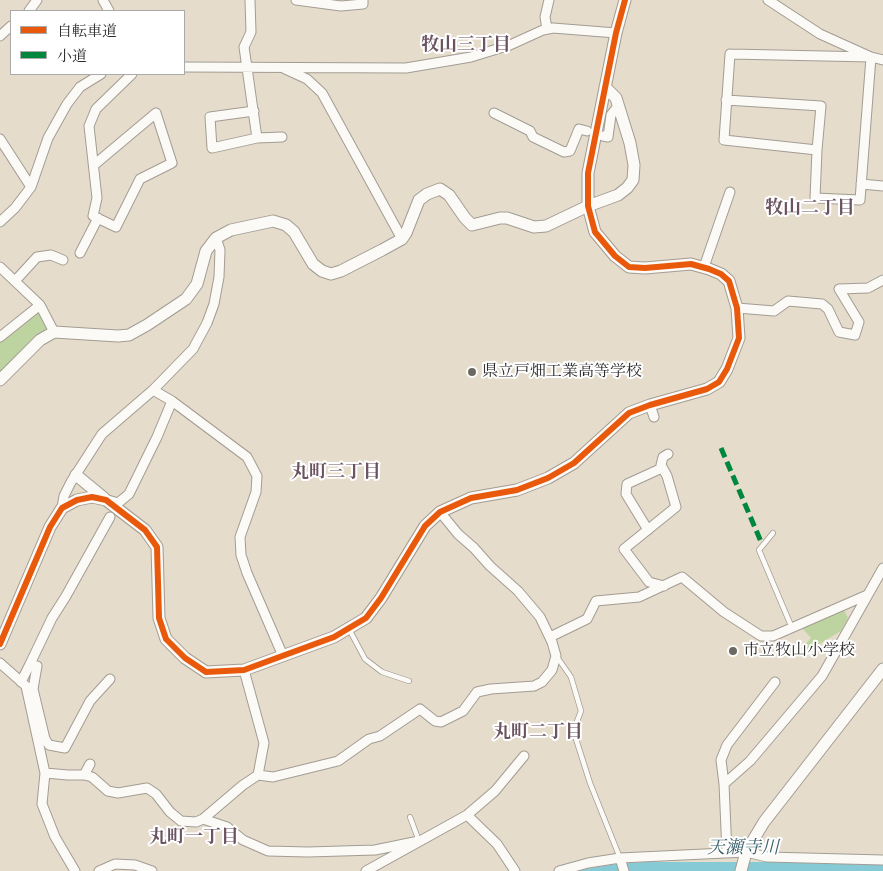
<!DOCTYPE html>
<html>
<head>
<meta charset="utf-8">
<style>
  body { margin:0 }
  #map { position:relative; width:883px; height:871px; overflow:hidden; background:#e6dccb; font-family:Cardo,"Noto Serif JP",serif }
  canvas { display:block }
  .legend { position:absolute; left:10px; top:10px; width:175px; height:65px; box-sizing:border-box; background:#fff; border:1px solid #aaa; margin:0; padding:6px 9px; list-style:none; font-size:15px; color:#2b2b2b }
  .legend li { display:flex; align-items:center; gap:10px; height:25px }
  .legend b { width:25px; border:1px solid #aaa }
</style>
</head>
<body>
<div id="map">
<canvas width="883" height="871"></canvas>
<ul class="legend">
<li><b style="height:6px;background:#e8590c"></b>自転車道</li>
<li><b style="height:6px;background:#00873e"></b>小道</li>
</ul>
</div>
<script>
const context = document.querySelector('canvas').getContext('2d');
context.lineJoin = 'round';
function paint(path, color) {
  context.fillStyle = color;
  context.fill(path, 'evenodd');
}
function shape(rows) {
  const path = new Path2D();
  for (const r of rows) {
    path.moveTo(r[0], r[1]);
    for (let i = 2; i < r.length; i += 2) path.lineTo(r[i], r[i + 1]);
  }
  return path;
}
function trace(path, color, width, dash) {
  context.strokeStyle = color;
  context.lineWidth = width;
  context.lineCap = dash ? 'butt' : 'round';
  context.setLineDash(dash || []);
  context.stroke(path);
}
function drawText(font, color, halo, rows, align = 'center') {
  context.font = font + ' Cardo,"Noto Serif JP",serif';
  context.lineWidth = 4;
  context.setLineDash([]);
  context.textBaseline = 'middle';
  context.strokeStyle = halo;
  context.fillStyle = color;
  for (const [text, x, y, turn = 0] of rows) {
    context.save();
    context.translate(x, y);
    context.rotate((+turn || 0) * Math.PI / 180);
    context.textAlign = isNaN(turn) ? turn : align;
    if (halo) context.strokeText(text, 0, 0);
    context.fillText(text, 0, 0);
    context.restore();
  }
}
paint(shape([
  [39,312,47,331,0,372,0,335],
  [844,610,848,618,841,631,807,651,804,646,811,638,802,628]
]), '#bed4a0');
paint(shape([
  [645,862,764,862,883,865,883,871,574,871,616,864]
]), '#85cad5');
const service = shape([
  [773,533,759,550,792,628],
  [349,629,365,659,382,672,409,681],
  [557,657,571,677,581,711,576,724,576,739,590,783,620,858],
  [410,817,419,841]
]);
const minor = shape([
  [103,0,109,11],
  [250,0,251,32,244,47,257,138,282,137],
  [296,0,341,6,363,4,363,0],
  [768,0,820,34,871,57,883,60],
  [29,11,37,0],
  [547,29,545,17,549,0],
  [0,36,11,26],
  [730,54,871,57,860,200,815,198,817,150,724,140,730,54],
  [184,67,406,68,471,57,510,45,543,30,553,28,616,33],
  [285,69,307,79,322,93,402,239],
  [726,100,821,106,817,150],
  [254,111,210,117,212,148,257,138],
  [494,113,530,131,533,137,564,152,570,151,579,129,587,131],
  [603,136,608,137,611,115,618,106],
  [0,139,31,187],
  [94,165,156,113,172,163,140,179,116,227,93,216,97,198,89,126,96,109,132,74],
  [861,184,883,186],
  [0,222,15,208,31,187,48,138,67,104,80,87,101,74],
  [80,253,98,218],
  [0,267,40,305,54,332],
  [704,267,730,192],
  [15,281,37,257,51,255,63,260],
  [737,308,774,311,788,301,822,304,828,309,839,332,855,335,859,322,839,289,868,288,883,280],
  [0,337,40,305],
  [153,390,172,401,247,457,257,476,256,492,240,537,241,555,247,573,283,656],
  [650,405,654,417],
  [108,500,118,503,129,494,157,437,172,401],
  [62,508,64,496,71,482,102,434,153,390,193,349,207,323,214,304,219,277,220,250,216,238],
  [648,530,626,494,627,484,662,468],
  [664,586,649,582,624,549,676,507,667,476,661,465,663,457,668,454],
  [550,637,587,619,596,601,639,597,682,577,724,612,761,636,773,636,867,595],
  [0,663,26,686,45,773,42,804,55,837,75,871],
  [30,664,52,618,66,596,110,517],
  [21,682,30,664,37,666,33,689,45,739,49,745,65,748,90,701,110,679],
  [45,773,68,775,84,775,92,777,108,791,118,793,147,788,156,794,170,812,181,821,196,822,203,819,243,785,258,775,264,743,244,670],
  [84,775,90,764],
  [258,775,273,777,338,761,369,739,380,736,420,709,435,721,441,722,463,711,477,692,491,689,534,686,542,682,552,670,556,656,552,642,540,617,518,591,490,566,474,548,458,534,440,512],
  [724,784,750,761,822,676,883,568],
  [467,815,497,844,515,871],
  [203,819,227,827,243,840,268,851,308,852,375,850,419,841],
  [727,853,724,784,721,760,727,745,775,682],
  [620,858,624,871],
  [99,871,115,864,135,865,152,871],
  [366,871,467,815,495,791,524,756],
  [559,871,588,863,620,858,746,852,767,857,883,860]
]);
const tertiary = shape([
  [0,380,40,340,54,332,118,336,129,335,147,325,186,299,197,284,206,251,216,238,231,230,273,221,286,225,294,232,313,264,322,271,331,274,341,271,382,250,402,239,406,233,419,200,427,194,440,189,449,195,465,218,472,225,500,218,507,218,534,227,546,226,588,206,618,195,627,188,633,180,634,165,630,143,616,98,605,87],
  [76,475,104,498],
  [0,644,50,527,62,508,77,500,92,497,106,500,145,530,157,547,159,618,166,639,185,658,206,672,244,670,334,637,366,618,381,598,425,526,440,512,471,498,517,490,548,478,574,463,629,413,650,405,707,389,719,382,727,369,739,338,737,308,729,281,721,274,709,269,691,264,645,268,629,267,615,256,595,232,588,206,588,173,616,33,625,0],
  [741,871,746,852,764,822,883,669]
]);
trace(service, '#a29c93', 6);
trace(minor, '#a29c93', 11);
trace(tertiary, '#a29c93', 13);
trace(service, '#fbfaf7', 4.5);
trace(minor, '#fbfaf7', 9);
trace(tertiary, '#fbfaf7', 11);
trace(shape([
  [721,448,762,544]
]), '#00873e', 5, [10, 5]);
trace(shape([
  [0,644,50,527,62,508,77,500,92,497,106,500,145,530,157,547,159,618,166,639,185,658,206,672,244,670,334,637,366,618,381,598,425,526,440,512,471,498,517,490,548,478,574,463,629,413,650,405,707,389,719,382,727,369,739,338,737,308,729,281,721,274,709,269,691,264,645,268,629,267,615,256,595,232,588,206,588,173,616,33,625,0]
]), '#e8590c', 6);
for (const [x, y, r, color] of [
  [472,372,5,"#6c6963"],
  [733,651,5,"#6c6963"]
]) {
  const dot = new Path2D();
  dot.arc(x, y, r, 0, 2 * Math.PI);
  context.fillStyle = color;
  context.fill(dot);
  trace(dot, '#fff', 2);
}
drawText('16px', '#2b2b2b', '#fff', [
  ["県立戸畑工業高等学校",482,372],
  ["市立牧山小学校",743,651]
], 'left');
drawText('bold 18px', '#6b5460', '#fff', [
  ["牧山三丁目",466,46],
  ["牧山二丁目",810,209],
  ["丸町三丁目",336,473],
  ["丸町二丁目",538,733],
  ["丸町一丁目",194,838]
]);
drawText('italic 18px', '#3c6068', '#fff', [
  ["天瀬寺川",743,849]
]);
</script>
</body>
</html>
